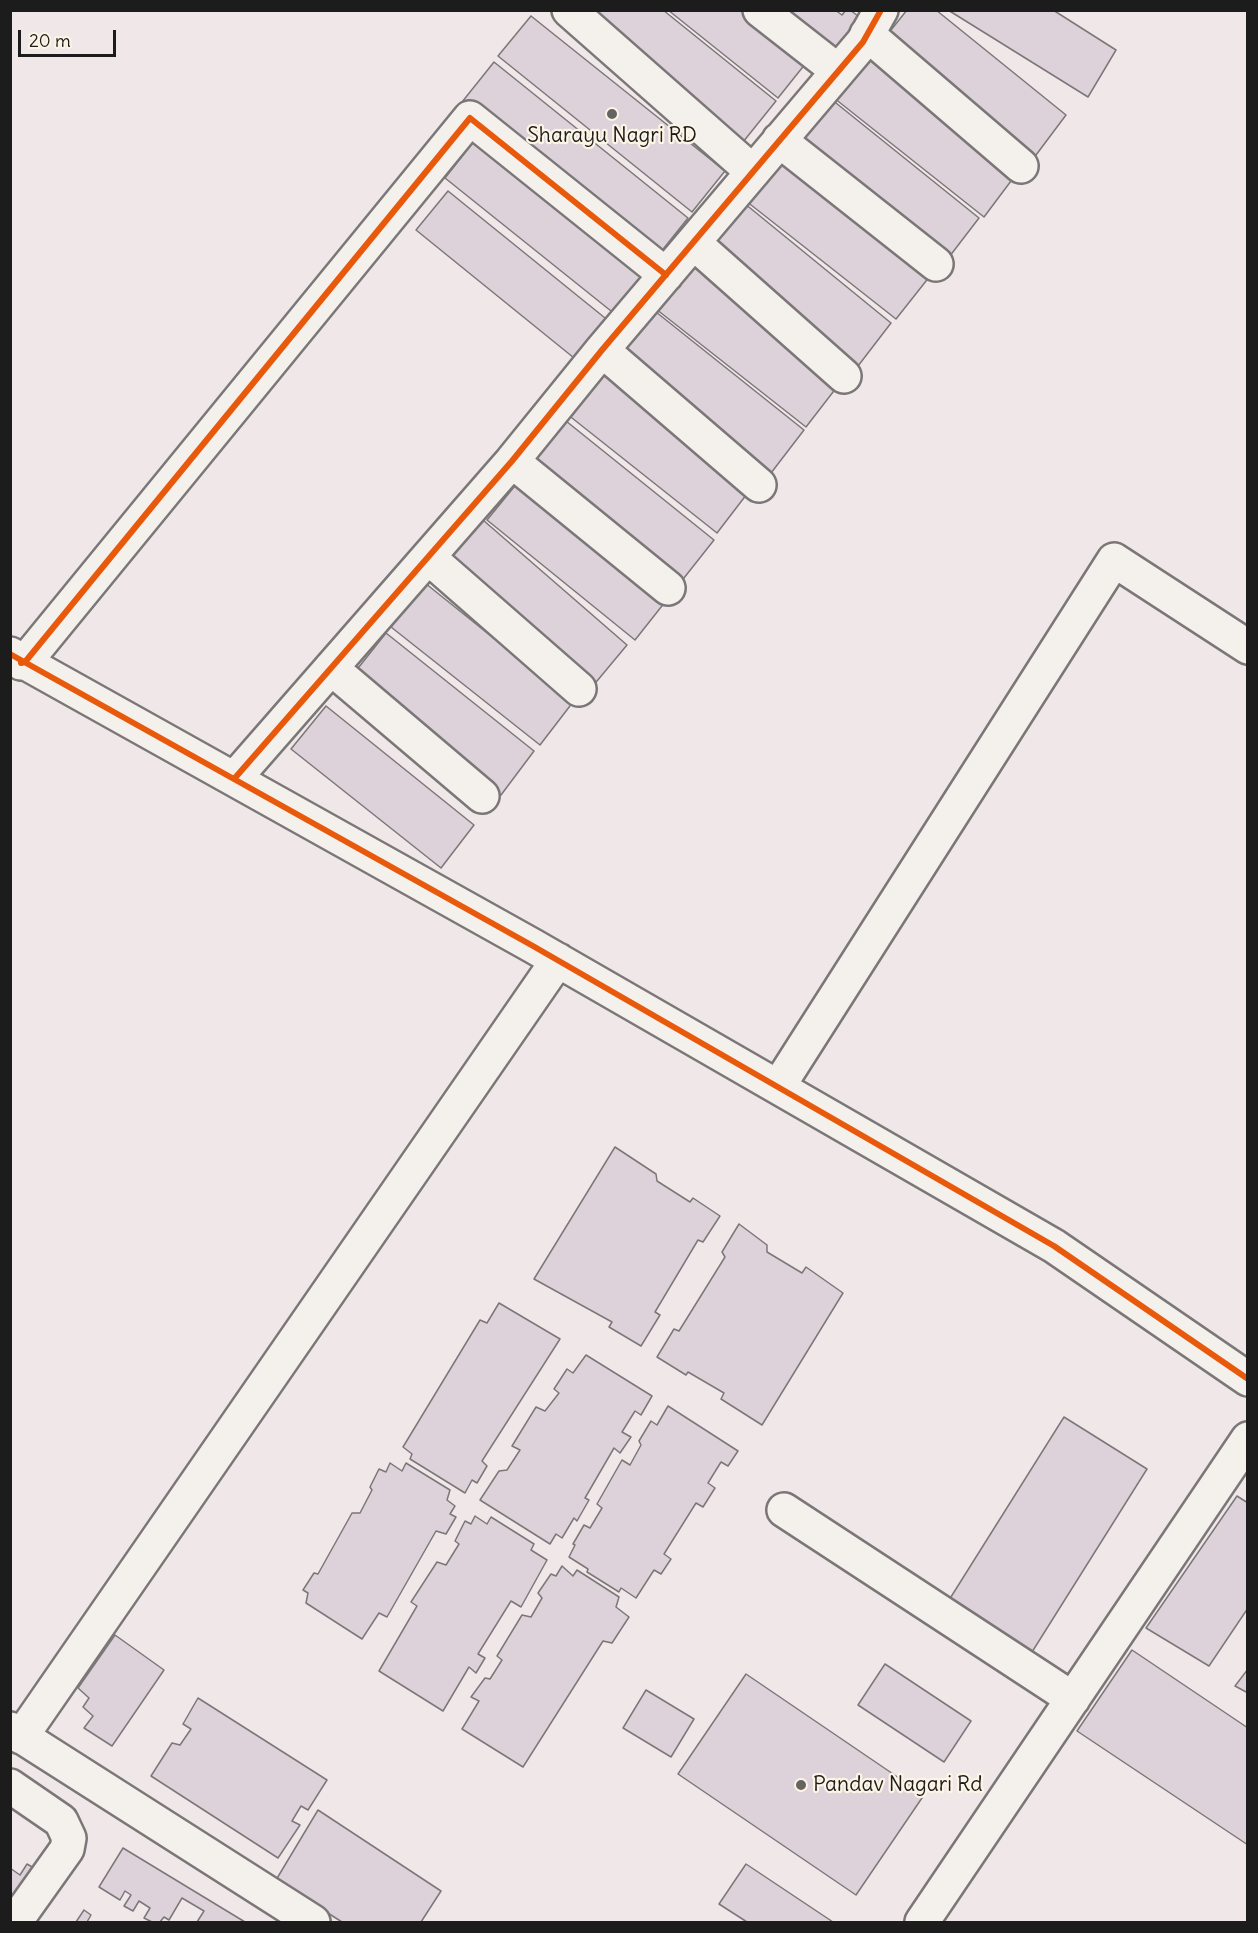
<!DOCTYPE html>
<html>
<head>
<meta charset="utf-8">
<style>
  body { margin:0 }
  #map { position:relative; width:1258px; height:1933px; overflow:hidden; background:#f0e7e8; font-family:Delius,sans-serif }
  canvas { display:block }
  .frame { position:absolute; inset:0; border:12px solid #1c1c1c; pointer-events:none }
  .scale { position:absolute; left:18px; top:30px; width:98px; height:27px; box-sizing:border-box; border:3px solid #1c1c1c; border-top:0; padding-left:8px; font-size:18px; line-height:21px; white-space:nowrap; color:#1c1c1c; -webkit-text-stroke:4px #fcf5e5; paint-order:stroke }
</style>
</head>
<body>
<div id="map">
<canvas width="1258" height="1933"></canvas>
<div class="frame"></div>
<div class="scale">20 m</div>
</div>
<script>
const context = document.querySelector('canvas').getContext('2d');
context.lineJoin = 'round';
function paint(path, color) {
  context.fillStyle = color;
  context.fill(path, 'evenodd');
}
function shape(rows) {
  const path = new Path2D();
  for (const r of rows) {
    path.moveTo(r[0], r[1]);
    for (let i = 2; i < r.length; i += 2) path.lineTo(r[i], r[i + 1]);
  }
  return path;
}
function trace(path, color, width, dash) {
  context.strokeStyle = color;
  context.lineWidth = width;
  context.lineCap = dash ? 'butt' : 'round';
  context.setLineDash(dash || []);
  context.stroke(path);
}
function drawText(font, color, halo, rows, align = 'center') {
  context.font = font + ' Delius,sans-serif';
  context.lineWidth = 4.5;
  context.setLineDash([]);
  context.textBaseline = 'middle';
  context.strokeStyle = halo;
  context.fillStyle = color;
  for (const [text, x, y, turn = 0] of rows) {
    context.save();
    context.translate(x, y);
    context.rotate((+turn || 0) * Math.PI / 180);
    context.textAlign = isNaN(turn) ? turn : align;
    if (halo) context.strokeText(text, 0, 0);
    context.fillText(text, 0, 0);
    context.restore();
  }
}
const building = shape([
  [579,10,663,10,776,101,743,142,579,10],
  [668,10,748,10,810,58,778,98,668,10],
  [774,10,835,10,842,15,846,10,850,10,866,22,840,58,774,10],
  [907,10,936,10,1066,115,1033,159,883,40,907,10],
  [948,10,1053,10,1116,50,1088,97,948,10],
  [531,16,725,171,692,212,498,56,531,16],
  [869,55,1017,173,984,217,834,98,869,55],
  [494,62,688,218,656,258,462,102,494,62],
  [831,99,979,218,946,261,796,143,831,99],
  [477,137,654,279,621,319,445,178,477,137],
  [782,158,930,276,896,319,746,201,782,158],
  [448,191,610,322,579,362,416,230,448,191],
  [744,203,891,323,858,366,709,246,744,203],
  [691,265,840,383,806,427,656,309,691,265],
  [656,312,804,430,771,473,621,355,656,312],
  [602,371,750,490,717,533,567,414,602,371],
  [566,421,714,540,680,583,531,465,566,421],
  [523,476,669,597,635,640,487,520,523,476],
  [483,520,627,645,592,687,447,563,483,520],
  [425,583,573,702,540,745,391,627,425,583],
  [386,633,534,751,501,795,351,677,386,633],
  [326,706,474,825,441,868,291,749,326,706],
  [615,1147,656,1174,657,1181,690,1202,693,1198,720,1216,703,1242,698,1240,655,1312,660,1315,641,1346,609,1327,612,1322,534,1279,615,1147],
  [739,1224,767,1245,767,1252,802,1273,806,1267,843,1293,762,1425,721,1399,724,1393,688,1372,686,1375,657,1357,674,1329,679,1331,725,1257,722,1252,739,1224],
  [499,1303,560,1339,482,1461,487,1466,477,1483,472,1480,465,1493,410,1459,412,1454,403,1447,480,1320,487,1323,499,1303],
  [586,1355,652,1396,641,1415,635,1411,622,1432,631,1437,620,1453,614,1448,585,1498,589,1500,577,1521,574,1518,562,1538,556,1534,550,1544,480,1500,499,1471,507,1470,520,1450,512,1446,536,1407,545,1411,559,1393,554,1389,567,1369,573,1373,586,1355],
  [668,1406,738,1451,728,1466,721,1462,708,1483,715,1488,703,1507,696,1503,664,1554,671,1559,661,1574,654,1570,636,1598,621,1588,619,1592,587,1572,588,1569,569,1557,575,1545,573,1544,584,1525,590,1528,602,1508,597,1504,622,1460,630,1465,641,1445,639,1441,651,1421,657,1425,668,1406],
  [1064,1417,1147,1469,1027,1660,944,1608,1064,1417],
  [390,1463,402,1471,406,1463,450,1490,447,1500,455,1506,450,1514,456,1517,446,1534,436,1531,387,1617,379,1613,362,1639,306,1603,308,1593,303,1590,314,1573,318,1574,352,1513,360,1513,372,1490,370,1487,379,1469,386,1472,390,1463],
  [1237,1496,1248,1503,1248,1608,1209,1666,1146,1628,1237,1496],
  [475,1516,487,1524,491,1517,534,1544,531,1550,547,1560,521,1607,511,1601,478,1654,485,1658,476,1673,469,1667,443,1711,379,1671,417,1606,411,1602,437,1562,446,1565,459,1544,455,1541,465,1521,471,1524,475,1516],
  [562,1566,573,1576,577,1570,619,1597,616,1607,629,1617,612,1643,603,1641,523,1767,462,1729,479,1701,471,1697,485,1678,490,1679,502,1660,497,1656,522,1615,531,1617,542,1598,538,1593,551,1574,556,1576,562,1566],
  [115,1635,164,1670,112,1746,84,1728,93,1716,83,1707,89,1698,78,1688,115,1635],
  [1132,1650,1248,1728,1248,1845,1077,1731,1132,1650],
  [885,1664,971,1721,944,1762,858,1705,885,1664],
  [1248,1669,1248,1693,1235,1686,1248,1669],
  [746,1674,924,1795,856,1895,678,1774,746,1674],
  [646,1690,694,1719,671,1757,623,1728,646,1690],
  [198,1698,327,1780,308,1810,301,1806,292,1821,300,1825,278,1858,151,1776,172,1743,180,1745,191,1729,183,1724,198,1698],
  [318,1810,441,1891,421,1922,342,1922,276,1880,318,1810],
  [123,1848,245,1922,197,1922,204,1911,182,1898,169,1920,164,1917,160,1922,152,1922,144,1918,150,1908,139,1901,133,1911,124,1906,131,1895,125,1891,120,1900,99,1887,123,1848],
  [27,1864,34,1868,11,1905,10,1868,20,1875,27,1864],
  [746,1864,833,1922,747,1922,719,1904,746,1864],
  [84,1910,91,1915,87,1922,76,1922,84,1910]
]);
paint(building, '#ddd1da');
trace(building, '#7b7778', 1.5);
const minor = shape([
  [569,10,753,172],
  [760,10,838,71],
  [867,34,1021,166],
  [779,140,936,264],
  [694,243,844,376],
  [602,350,759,485],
  [512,461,668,588],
  [428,557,579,689],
  [10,654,533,946,1054,1246,1248,1379],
  [21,663,25,662,470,118,666,275],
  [331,668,482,796],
  [234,779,512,461,602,350,863,42,881,10],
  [778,1087,1114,560,1248,647],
  [784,1510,1073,1699],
  [10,1729,313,1922],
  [21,1737,558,960],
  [10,1786,61,1821,69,1838,67,1849,15,1922],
  [922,1922,1248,1439]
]);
trace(minor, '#7b7778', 38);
trace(minor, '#f4f0eb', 33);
trace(shape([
  [10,654,533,946,1054,1246,1248,1379],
  [21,663,25,662,470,118,666,275],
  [234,779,512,461,602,350,863,42,881,10]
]), '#e8590c', 6);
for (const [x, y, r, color] of [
  [612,114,6,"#666363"],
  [801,1785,6,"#666363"]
]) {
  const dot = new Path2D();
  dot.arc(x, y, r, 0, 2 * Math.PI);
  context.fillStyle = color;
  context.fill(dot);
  trace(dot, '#fcf5e5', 2);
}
drawText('21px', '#1c1c1c', '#fcf5e5', [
  ["Sharayu Nagri RD",612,136],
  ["Pandav Nagari Rd",813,1785,"left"]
]);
</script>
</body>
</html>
